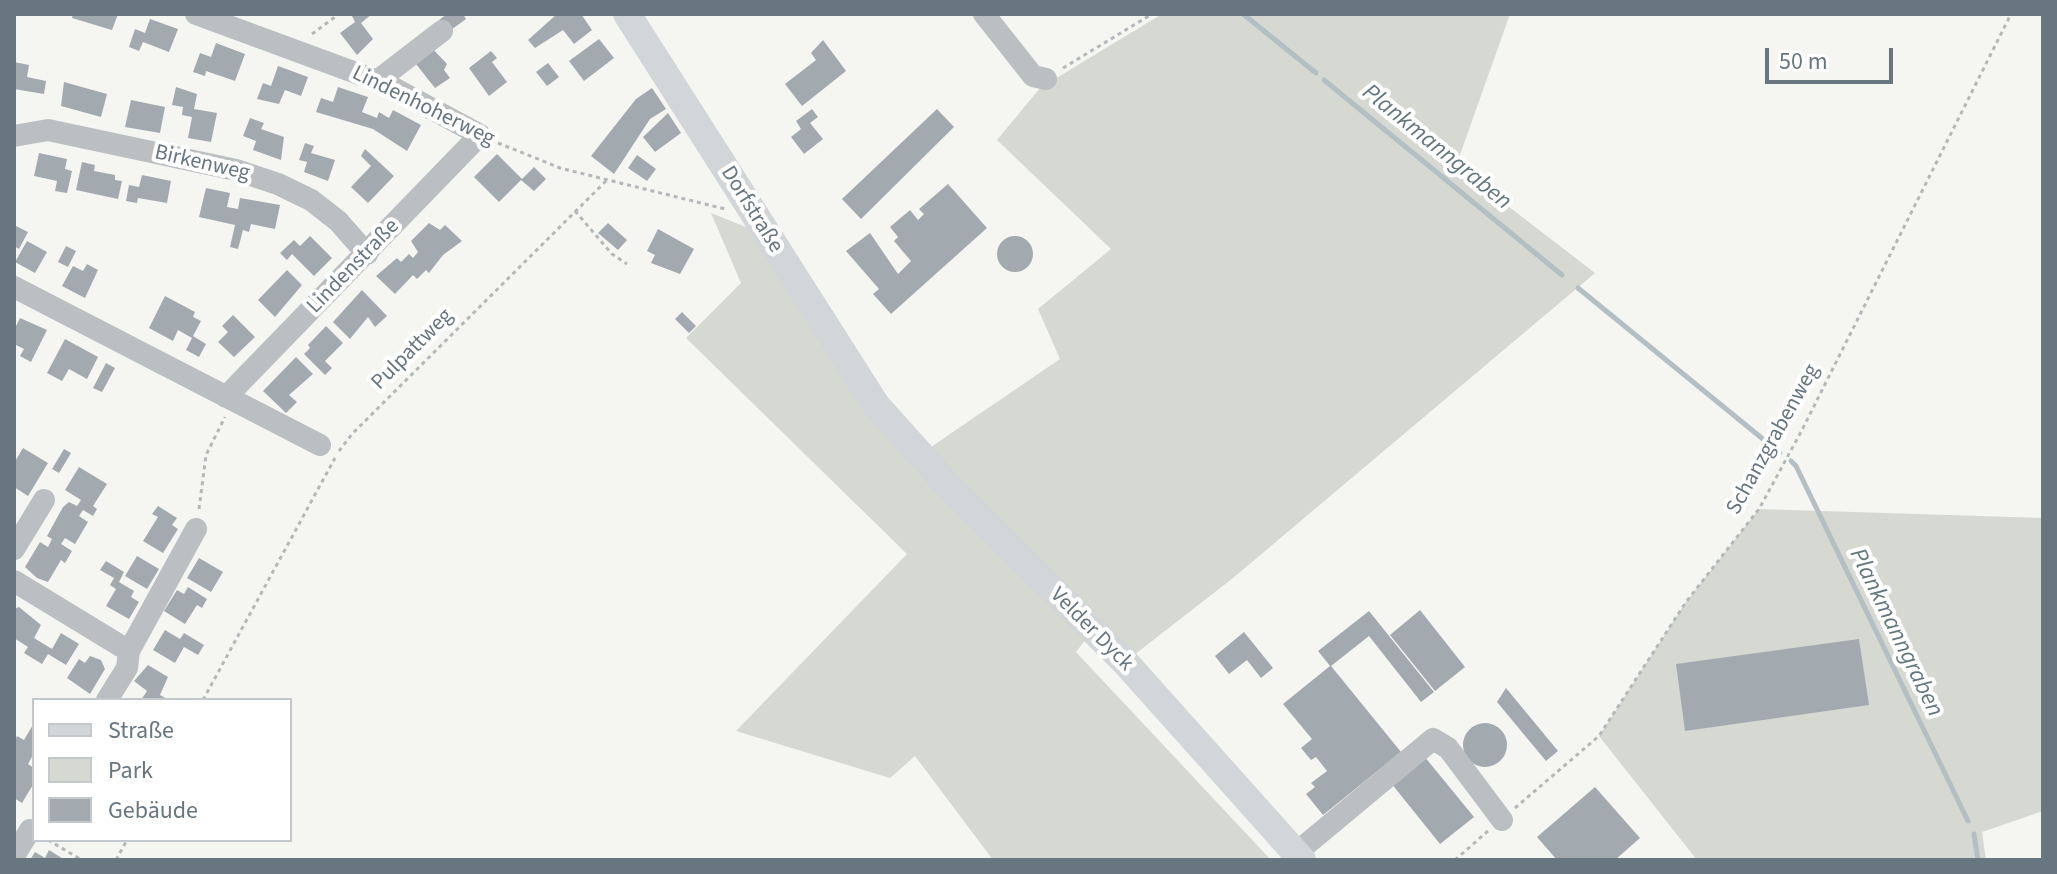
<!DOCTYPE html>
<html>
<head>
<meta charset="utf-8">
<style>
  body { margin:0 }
  #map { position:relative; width:2057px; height:874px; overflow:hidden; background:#f5f5f2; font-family:"Source Sans 3",sans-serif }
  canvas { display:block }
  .frame { position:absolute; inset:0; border:16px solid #687680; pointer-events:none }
  .legend { position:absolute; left:32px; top:698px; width:260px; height:144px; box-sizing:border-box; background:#fff; border:2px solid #c3c8cc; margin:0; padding:10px 14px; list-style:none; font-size:24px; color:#687680 }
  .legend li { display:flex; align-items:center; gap:16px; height:40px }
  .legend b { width:40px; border:2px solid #c3c8cc }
  .scale { position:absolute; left:1765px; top:48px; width:128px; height:36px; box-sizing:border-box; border:4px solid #687680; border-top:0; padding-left:10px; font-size:24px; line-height:28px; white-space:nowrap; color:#687680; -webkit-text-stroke:6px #fff; paint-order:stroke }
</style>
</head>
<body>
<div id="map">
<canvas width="2057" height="874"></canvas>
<div class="frame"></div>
<ul class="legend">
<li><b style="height:10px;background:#d2d6d9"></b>Straße</li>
<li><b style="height:22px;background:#d5d9d2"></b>Park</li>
<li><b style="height:22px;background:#a3aaaf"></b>Gebäude</li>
</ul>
<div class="scale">50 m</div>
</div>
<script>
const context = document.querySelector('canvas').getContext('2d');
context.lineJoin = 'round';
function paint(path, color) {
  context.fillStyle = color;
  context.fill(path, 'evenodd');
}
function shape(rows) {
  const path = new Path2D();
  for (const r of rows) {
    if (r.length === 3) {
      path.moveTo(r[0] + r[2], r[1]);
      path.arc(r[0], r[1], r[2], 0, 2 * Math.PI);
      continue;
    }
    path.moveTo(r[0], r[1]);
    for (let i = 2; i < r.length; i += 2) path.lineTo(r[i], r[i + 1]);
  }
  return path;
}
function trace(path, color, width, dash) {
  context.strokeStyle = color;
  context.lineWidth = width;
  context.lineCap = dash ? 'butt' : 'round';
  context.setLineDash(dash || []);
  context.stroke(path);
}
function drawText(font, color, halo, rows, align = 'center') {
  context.font = font + ' "Source Sans 3",sans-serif';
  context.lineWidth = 8;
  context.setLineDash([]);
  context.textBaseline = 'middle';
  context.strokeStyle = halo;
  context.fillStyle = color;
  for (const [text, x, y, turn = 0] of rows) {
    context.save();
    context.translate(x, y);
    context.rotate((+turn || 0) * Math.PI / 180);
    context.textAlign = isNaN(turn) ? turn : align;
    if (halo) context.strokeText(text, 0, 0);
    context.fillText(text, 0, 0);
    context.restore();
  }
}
paint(shape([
  [1162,14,1510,14,1456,166,1595,273,1233,578,1125,662,1094,629,1076,652,1271,860,993,860,915,756,890,778,736,731,907,554,686,338,741,283,711,213,778,240,839,336,928,449,1060,359,1038,309,1111,249,997,140,1040,88],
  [1759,509,2043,518,2043,811,1982,832,1986,860,1697,860,1599,736,1686,602]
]), '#d5d9d2');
trace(shape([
  [1243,14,1316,73],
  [1324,80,1562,275],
  [1578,288,1780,453],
  [1791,461,1796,466,1968,821],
  [1974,834,1978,860]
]), '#b3bfc2', 5);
paint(shape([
  [73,14,118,14,112,30,72,18],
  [351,14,372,14,361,23,373,39,357,55,340,33,355,22],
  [447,14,463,14,466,19,448,32,439,20],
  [557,14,581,14,592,30,574,44,563,30,535,48,528,40],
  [150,19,178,29,169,52,143,42,139,51,129,47,135,29,145,33],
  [599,39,614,58,584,81,569,61],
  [823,40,846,71,802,106,785,84,816,60,811,53],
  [216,43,245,54,235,81,206,71,205,76,193,72,200,53,211,57],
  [430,46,447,64,444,70,450,78,435,88,412,59],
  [491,51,497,58,492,62,507,82,489,96,469,68],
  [14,62,29,65,27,77,46,81,44,94,14,89],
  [548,63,559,77,547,86,536,72],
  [278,66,308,77,301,96,285,90,279,104,257,99,263,83,271,86],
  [64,82,107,94,101,117,61,106],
  [176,87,197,94,194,109,217,113,211,142,188,138,192,117,182,115,183,107,172,105],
  [338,87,368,97,362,112,377,118,379,112,389,118,393,110,421,125,407,151,373,129,316,112,321,98,333,102],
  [652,88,666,109,650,119,614,174,591,156,636,99],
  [131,100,165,107,160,133,125,127],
  [812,109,818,117,810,123,823,139,804,154,791,137,801,129,796,121],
  [937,109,954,127,861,219,842,199],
  [668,113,681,133,655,152,643,137],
  [250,118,264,123,261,129,284,137,281,160,253,150,256,141,243,136],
  [305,143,314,146,311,153,335,160,328,181,304,172,307,162,299,160],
  [365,149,394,176,368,203,351,187,371,166,361,156],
  [39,153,67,159,65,169,72,171,67,193,55,191,57,181,34,176],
  [497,154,522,179,534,167,546,179,534,191,521,180,499,202,474,177],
  [637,155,656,169,647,181,628,168],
  [82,162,95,165,94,171,115,175,115,180,122,181,118,199,76,190],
  [142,175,171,181,167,203,138,198,137,203,126,201,129,185,139,187],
  [948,184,987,228,891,314,873,294,879,289,846,251,870,233,898,274,911,261,894,241,898,237,890,227,910,210,918,220,924,214,919,209],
  [206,188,230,193,227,207,238,209,240,198,280,205,275,229,251,224,249,232,243,230,238,249,230,247,235,225,199,217],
  [429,223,440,230,445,225,462,241,443,255,429,273,426,270,417,279,413,275,395,294,376,276,397,258,401,262,409,254,413,258,418,252,411,241],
  [608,223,627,240,618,250,598,233],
  [14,225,28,232,19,249,14,246],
  [658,229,694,249,680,274,651,263,655,255,647,251],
  [310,236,332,258,314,276,292,254,287,260,280,253,294,240,300,246],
  [1015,254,18],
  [27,241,47,252,35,273,15,262],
  [66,246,76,251,68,267,58,262],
  [87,264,98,270,85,298,62,286,73,266,83,271],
  [287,270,302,285,275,317,258,300],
  [362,290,387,316,375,327,368,317,350,339,333,322],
  [165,296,195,312,193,317,201,321,193,336,206,344,199,357,186,350,192,338,178,330,173,341,149,328],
  [682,312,696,326,689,333,675,319],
  [233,315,255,337,234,357,218,342,228,332,222,326],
  [20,318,47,330,31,362,20,356,24,349,14,344,14,330],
  [326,326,343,343,325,361,332,368,325,375,304,354,310,348,308,345],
  [65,339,98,357,87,379,69,369,62,381,47,373],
  [296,357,313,374,289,395,297,402,286,413,263,391],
  [106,363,115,368,102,392,93,388],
  [23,448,48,463,28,496,14,487,14,463],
  [64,449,71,453,59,473,52,469],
  [79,467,107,484,93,506,97,509,93,516,83,510,79,516,88,522,75,544,65,538,61,544,72,551,65,563,61,560,48,582,37,578,25,567,40,542,48,547,52,539,47,536,63,507,69,502,77,506,81,500,65,490],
  [158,506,177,518,172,525,178,529,163,553,143,541,158,517,152,514],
  [137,556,159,569,147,589,125,576],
  [199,558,223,572,211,592,187,578],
  [106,561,124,572,119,582,134,591,131,597,139,602,129,619,106,606,116,589,110,585,114,578,100,570],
  [188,587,207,599,202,608,197,605,185,624,164,611,177,590,184,594],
  [19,607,41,625,34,638,52,649,61,633,79,644,66,665,48,654,42,664,24,653,28,647,14,638,14,609],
  [1420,610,1465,667,1435,691,1390,635],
  [1369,611,1434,692,1421,702,1369,636,1331,666,1401,752,1323,815,1306,794,1315,787,1311,783,1327,771,1316,757,1311,760,1301,748,1312,739,1283,704,1330,666,1318,651],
  [165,630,180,639,184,633,204,645,198,655,184,647,175,663,153,650],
  [1244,632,1273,668,1261,678,1247,660,1229,674,1215,656],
  [1859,639,1869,705,1685,731,1676,664],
  [90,656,101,660,105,669,90,694,67,678,79,659,85,663],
  [148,665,168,677,160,695,169,700,141,700,147,691,134,681],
  [1506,688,1558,751,1546,761,1497,702],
  [34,723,34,753,28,764,34,768,34,783,22,803,14,798,14,742,17,736,24,740],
  [1485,745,22],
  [1424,756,1474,817,1440,844,1391,783],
  [1595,787,1640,838,1615,860,1557,860,1537,837],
  [49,850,65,860,30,860,35,852,45,858]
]), '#a3aaaf');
trace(shape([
  [312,34,339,14],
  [1063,68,1152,14],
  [498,143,560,168,725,209],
  [575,211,612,254,627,264],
  [339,451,352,434,606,181],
  [199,509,206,455,225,417],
  [203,700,335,458],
  [1515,808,1599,736,1686,602,1759,509,1801,432,2011,14],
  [48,840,82,860],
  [116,860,127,840],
  [1455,860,1488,831]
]), '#b5b8ba', 3, [4, 4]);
trace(shape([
  [196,14,386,84,480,135,226,397],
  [984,14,1033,76,1046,79],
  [377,81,442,31],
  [14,136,48,130,236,170,278,184,311,200,338,221,367,254],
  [14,287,320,445],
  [14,549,44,500],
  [14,581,129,651,127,668,107,700],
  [129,651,196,529],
  [1296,853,1433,739,1448,748,1502,820],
  [14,856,30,830]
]), '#bbbfc2', 22);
trace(shape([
  [627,14,876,405,947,484,1125,662,1302,860]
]), '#d2d6d9', 28);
drawText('22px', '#687680', '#fff', [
  ["Lindenhoherweg",423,107,26],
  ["Birkenweg",202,164,13],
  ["Dorfstraße",751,210,58],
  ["Lindenstraße",354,267,-46],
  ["Pulpattweg",413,350,-45],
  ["Schanzgrabenweg",1774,440,-61],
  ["Velder Dyck",1091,630,45]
]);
drawText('italic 24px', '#63777c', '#fff', [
  ["Plankmanngraben",1436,148,39],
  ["Plankmanngraben",1895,633,64]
]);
</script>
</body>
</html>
